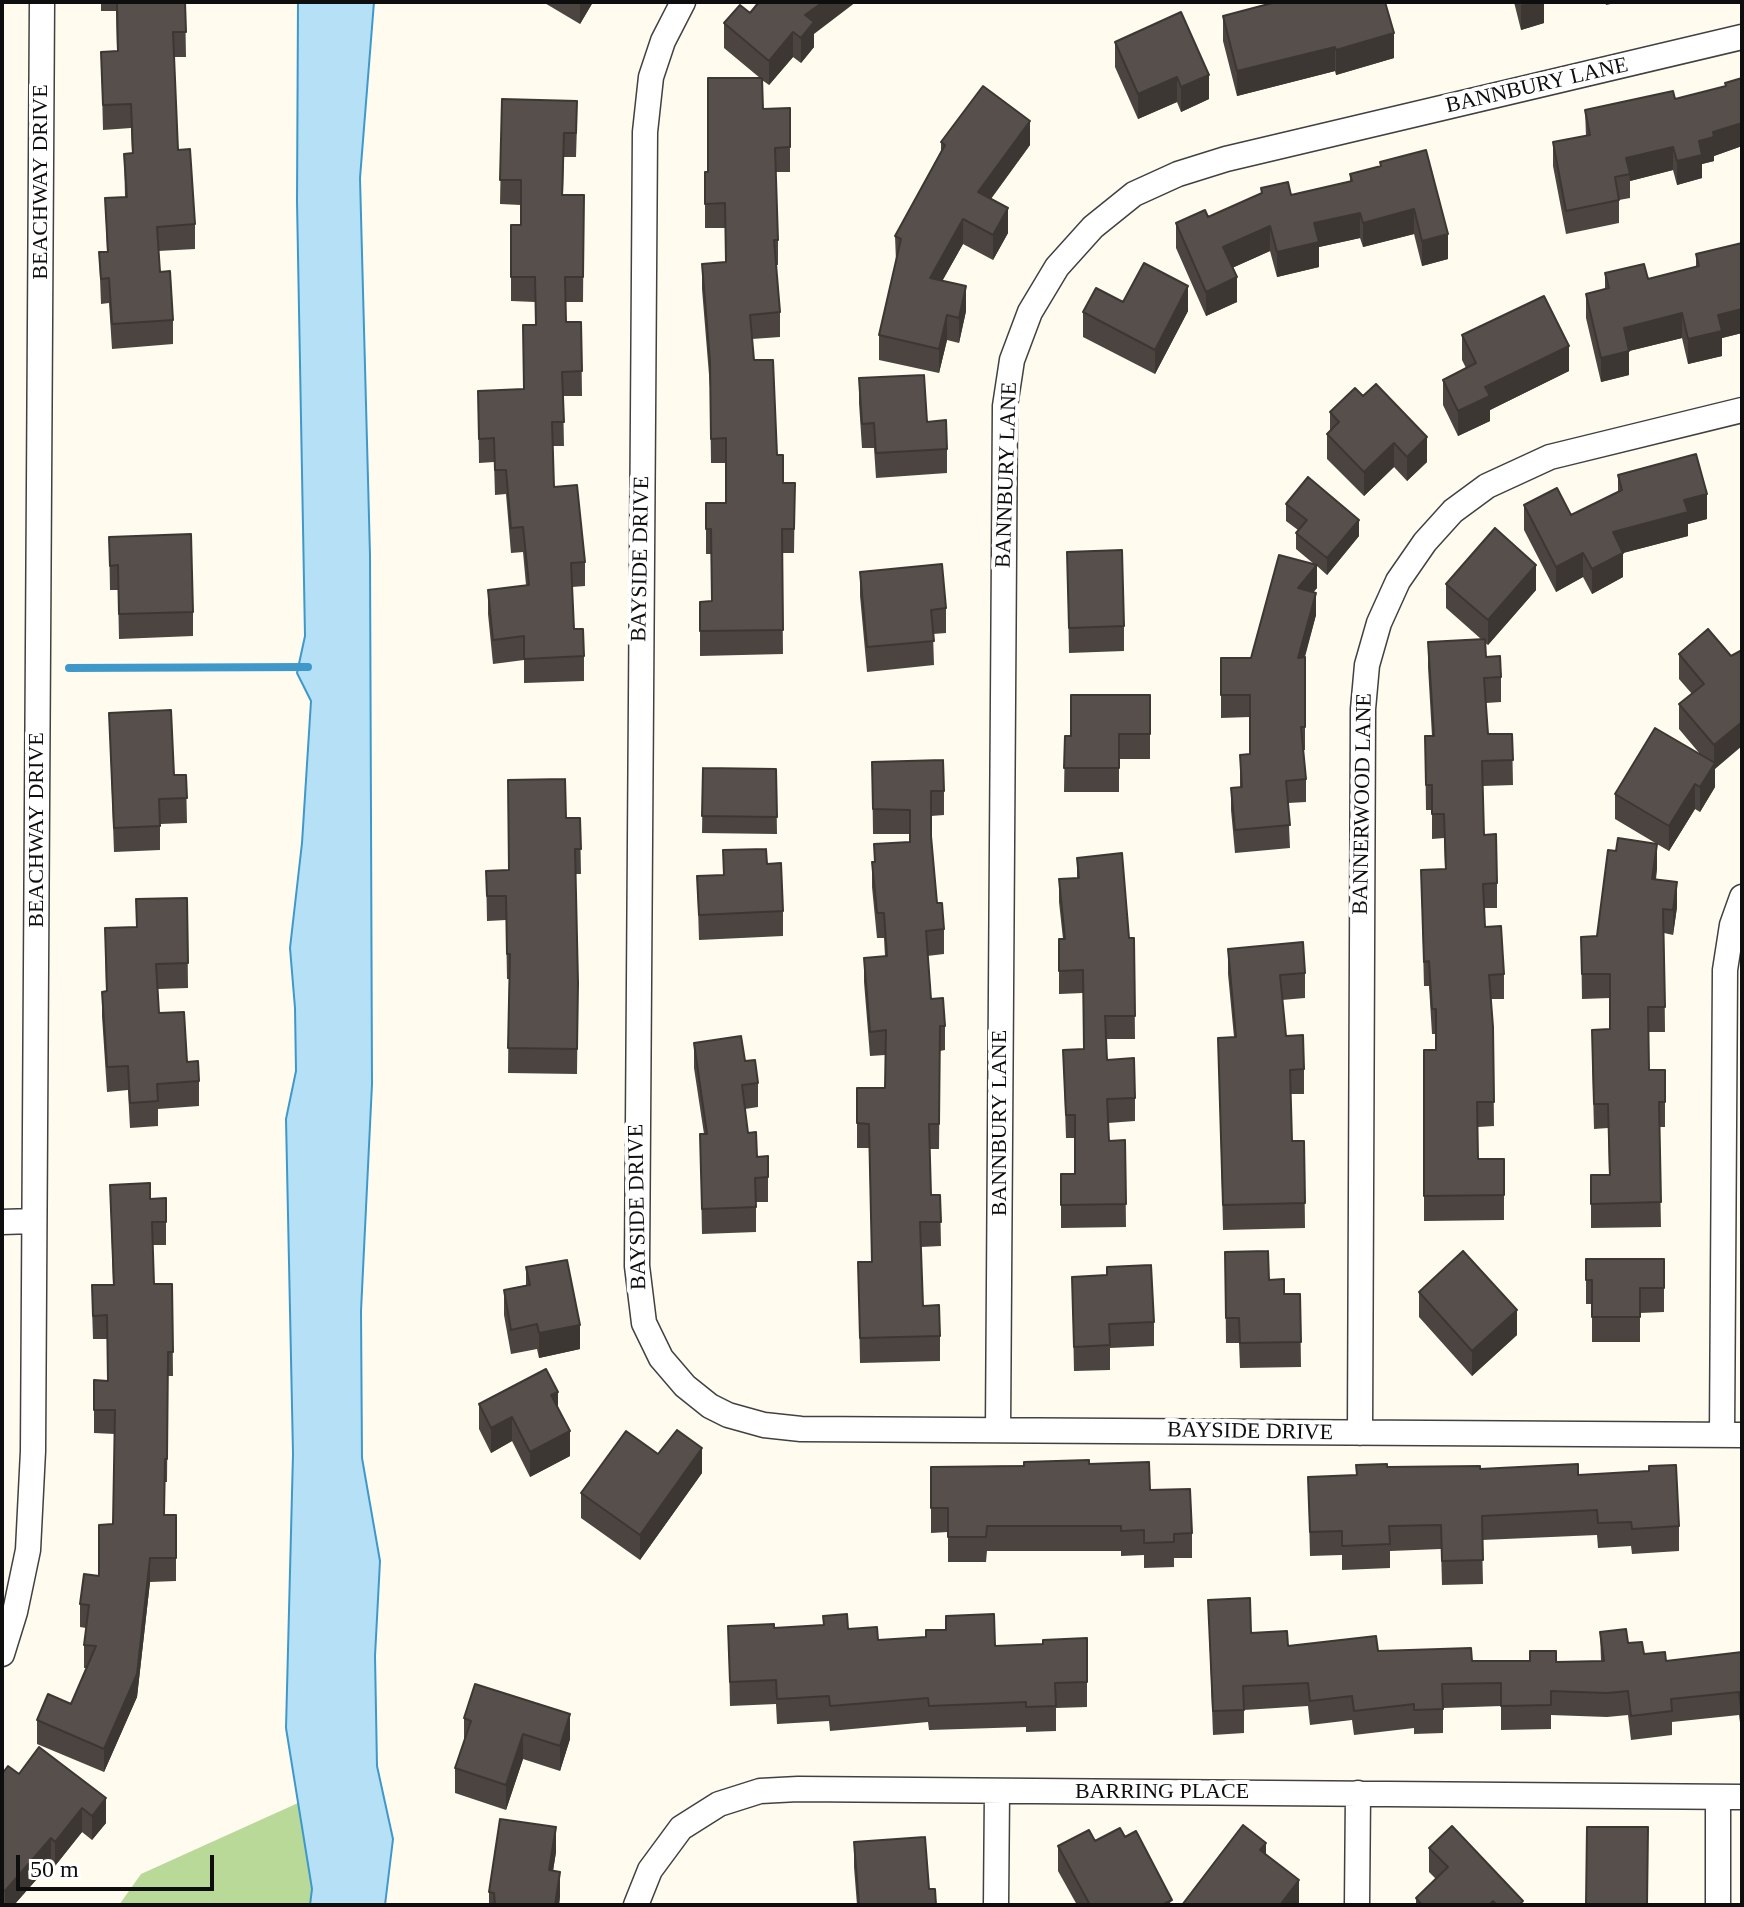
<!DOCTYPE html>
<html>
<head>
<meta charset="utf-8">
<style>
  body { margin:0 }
  #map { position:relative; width:1744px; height:1907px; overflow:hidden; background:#fffbef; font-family:"Times New Roman",serif }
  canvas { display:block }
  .frame { position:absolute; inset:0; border:4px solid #0e0e0e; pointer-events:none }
  .scale { position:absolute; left:16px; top:1855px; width:198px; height:36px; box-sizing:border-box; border:4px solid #0e0e0e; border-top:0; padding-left:10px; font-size:24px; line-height:28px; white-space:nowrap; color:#0e0e0e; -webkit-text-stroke:6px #fff; paint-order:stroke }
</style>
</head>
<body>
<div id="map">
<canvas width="1744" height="1907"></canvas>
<div class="frame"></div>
<div class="scale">50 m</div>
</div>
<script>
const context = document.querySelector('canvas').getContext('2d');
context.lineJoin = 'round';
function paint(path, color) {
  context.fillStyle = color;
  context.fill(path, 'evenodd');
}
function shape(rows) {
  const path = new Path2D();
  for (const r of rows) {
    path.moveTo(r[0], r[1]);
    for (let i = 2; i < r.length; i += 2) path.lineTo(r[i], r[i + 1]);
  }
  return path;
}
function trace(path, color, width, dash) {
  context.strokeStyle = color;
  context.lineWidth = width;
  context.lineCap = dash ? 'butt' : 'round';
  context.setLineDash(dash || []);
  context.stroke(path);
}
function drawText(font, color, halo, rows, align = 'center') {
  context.font = font + ' "Times New Roman",serif';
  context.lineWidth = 8;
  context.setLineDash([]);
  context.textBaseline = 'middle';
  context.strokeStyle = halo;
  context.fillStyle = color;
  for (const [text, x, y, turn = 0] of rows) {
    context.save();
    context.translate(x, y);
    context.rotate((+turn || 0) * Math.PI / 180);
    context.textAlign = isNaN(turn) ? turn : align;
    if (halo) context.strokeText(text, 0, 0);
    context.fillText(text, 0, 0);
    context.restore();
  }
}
paint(shape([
  [298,1803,312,1889,310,1905,119,1905,141,1874]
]), '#b9d999');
const water = shape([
  [298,2,374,2,360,178,370,555,372,1084,361,1311,362,1458,380,1561,375,1656,377,1766,393,1839,385,1905,310,1905,312,1889,286,1728,293,1454,286,1119,296,1071,295,1008,290,948,302,843,311,701,297,673,305,636,297,201,298,2]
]);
paint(water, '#b5e0f5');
trace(water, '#3e99ca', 2);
trace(shape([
  [69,668,308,667]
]), '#3e99ca', 8);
const street = shape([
  [683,2,663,41,651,77,645,132,637,1266,644,1323,661,1358,685,1386,710,1406,728,1415,764,1425,801,1429,1742,1435],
  [2,1222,34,1221],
  [998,1429,1005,406,1012,360,1030,312,1057,267,1093,227,1134,194,1178,174,1226,159,1742,37],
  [1360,1433,1363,709,1367,665,1379,623,1398,581,1425,542,1453,511,1487,486,1550,457,1742,410],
  [1722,1435,1725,970,1732,925,1742,897],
  [2,1654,15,1612,28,1550,33,1451,42,2],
  [636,1905,650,1870,681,1828,719,1804,760,1791,798,1789,1742,1797],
  [996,1905,997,1792],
  [1357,1905,1358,1793],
  [1718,1905,1718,1797]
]);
trace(street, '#414141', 27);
trace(street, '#fff', 24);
paint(shape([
  [101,2,185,2,186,57,174,57,178,150,195,224,195,249,158,251,160,272,173,320,173,344,112,349,109,303,101,304,99,252,107,252,105,198,125,197,124,154,132,153,131,128,103,130,101,52,117,51,116,11,101,11],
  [543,2,593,2,580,24],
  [1514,2,1544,2,1544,23,1521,30],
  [1605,2,1620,2,1606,5],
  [1181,12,1209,99,1181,112,1177,102,1138,119,1115,67,1115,42],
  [750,13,814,34,814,47,801,63,793,57,769,85,762,80,763,109,790,108,790,172,776,172,778,240,778,265,776,265,780,312,780,337,752,339,754,360,783,483,795,483,794,553,782,553,783,654,700,656,700,602,711,601,711,554,706,554,706,503,726,503,726,463,711,463,710,387,702,289,702,264,725,262,725,228,705,228,705,172,708,172,760,78,724,48,724,23],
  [1223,16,1394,58,1336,75,1335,71,1237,96,1223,41],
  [1742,78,1742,146,1714,156,1714,161,1702,164,1702,178,1677,185,1673,170,1630,181,1630,198,1619,200,1619,223,1566,234,1553,166,1553,142,1586,136,1585,110,1675,99,1725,87,1725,83],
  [502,99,577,125,576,157,564,157,563,195,584,195,583,302,566,302,566,322,581,322,582,396,563,396,564,446,553,446,554,487,585,562,585,586,572,587,574,629,584,656,584,681,524,683,524,660,493,664,488,614,488,590,526,585,523,552,511,553,506,494,495,495,494,462,479,463,478,391,524,389,536,325,535,302,511,301,511,225,521,225,521,205,500,204],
  [941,142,1030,145,991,199,1008,233,993,260,963,244,942,281,966,311,959,343,947,340,939,373,879,360,879,335,896,261,895,236,941,151],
  [1380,162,1448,259,1422,266,1414,234,1363,247,1360,238,1319,247,1319,267,1277,277,1270,251,1232,268,1237,302,1206,316,1176,248,1176,223,1208,217,1261,193,1261,188,1291,195,1350,181,1350,174,1380,166],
  [1742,243,1742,333,1722,338,1722,356,1688,364,1682,338,1629,351,1629,375,1601,382,1586,318,1586,294,1605,289,1605,273,1648,279,1696,267,1696,254],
  [1123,302,1188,311,1155,374,1083,337,1083,312],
  [1462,335,1569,371,1490,410,1490,421,1458,436,1443,405,1443,380,1466,368,1462,360],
  [859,378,927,422,947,449,947,473,876,478,874,448,862,448,859,403],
  [1355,388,1427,462,1407,481,1394,467,1364,496,1327,459,1327,434,1330,431,1330,412],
  [1618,475,1707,519,1688,524,1688,536,1623,553,1623,577,1592,594,1583,577,1556,592,1524,530,1524,505,1571,515,1618,492],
  [1286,504,1359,536,1327,575,1317,566,1317,588,1313,592,1316,615,1305,657,1305,750,1303,750,1306,779,1306,802,1288,803,1290,848,1235,853,1231,810,1231,788,1240,787,1240,755,1250,754,1250,717,1221,718,1221,658,1251,658,1314,564,1296,549,1296,533,1298,530,1286,521],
  [109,537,193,612,193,636,119,639,118,590,110,590],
  [1067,552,1124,626,1124,651,1069,653],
  [860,572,946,608,946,633,933,634,934,665,867,672,860,596],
  [1446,584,1536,590,1488,645,1485,643,1486,657,1501,677,1501,702,1486,703,1488,734,1512,734,1513,785,1483,786,1484,835,1497,883,1497,908,1484,908,1485,927,1504,974,1504,999,1491,999,1493,1027,1494,1126,1478,1127,1478,1159,1504,1159,1504,1220,1424,1221,1424,1050,1436,1050,1436,1034,1432,1034,1429,986,1424,986,1421,870,1445,869,1444,838,1432,839,1432,810,1426,810,1425,736,1432,736,1428,667,1428,642,1481,639,1446,608],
  [1679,654,1731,656,1715,769,1715,787,1700,812,1695,809,1669,851,1657,844,1657,868,1656,880,1677,907,1673,935,1664,933,1665,1032,1648,1032,1649,1070,1665,1070,1665,1127,1659,1127,1661,1227,1591,1228,1591,1175,1609,1175,1608,1128,1594,1129,1592,1054,1610,1029,1610,998,1582,999,1581,937,1597,936,1616,851,1657,844,1615,819,1615,794,1700,754,1679,729,1679,704,1692,694,1679,679],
  [1150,695,1150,759,1119,759,1119,792,1064,792,1065,736,1071,736],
  [109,713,174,775,186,775,187,823,160,824,160,850,114,852],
  [872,762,944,791,944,815,931,816,931,840,937,903,944,929,944,954,927,956,931,999,945,1026,945,1050,940,1051,939,1149,930,1149,931,1195,940,1195,941,1246,921,1247,923,1306,940,1336,940,1361,860,1363,858,1262,872,1262,869,1148,857,1148,857,1088,885,1088,885,1055,870,1056,864,982,864,958,885,956,884,938,877,938,872,887,872,862,910,842,910,834,873,834],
  [703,768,776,769,777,834,702,833],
  [566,818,580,818,581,874,575,874,578,983,577,1074,508,1073,509,979,507,979,506,920,487,921,486,871,509,870],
  [723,850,767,864,783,911,783,936,699,940,697,876,723,875],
  [1077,858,1129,938,1134,938,1135,1039,1106,1039,1107,1060,1135,1098,1135,1121,1108,1123,1109,1141,1125,1140,1126,1227,1061,1228,1061,1174,1075,1174,1075,1138,1066,1138,1063,1050,1084,1049,1083,993,1059,994,1059,939,1063,939,1059,902,1059,879,1077,878],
  [187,898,188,988,158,989,159,1013,199,1081,199,1106,158,1109,158,1126,130,1128,128,1090,107,1092,102,1016,102,992,106,992,105,928,136,927,136,899],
  [1228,949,1305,973,1305,998,1282,1000,1286,1036,1304,1069,1304,1094,1290,1094,1292,1141,1304,1141,1305,1228,1223,1230,1218,1038,1234,1037,1228,974],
  [694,1043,745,1061,758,1083,758,1107,745,1109,748,1133,757,1157,768,1156,768,1202,756,1202,756,1232,702,1234,700,1134,704,1134,694,1068],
  [110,1185,150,1199,166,1198,166,1245,152,1245,154,1284,172,1284,173,1376,168,1376,167,1482,165,1482,164,1515,176,1515,176,1581,150,1582,137,1697,104,1772,37,1744,37,1720,71,1704,87,1668,84,1668,84,1645,86,1628,80,1627,80,1604,99,1576,113,1524,115,1434,94,1433,94,1380,107,1381,107,1339,93,1339,92,1308,113,1285],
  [1225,1252,1269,1280,1284,1294,1300,1294,1301,1367,1240,1368,1239,1343,1226,1343],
  [1586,1259,1664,1259,1664,1312,1640,1313,1640,1342,1592,1342,1592,1304,1586,1304],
  [526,1267,580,1349,539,1358,537,1349,511,1354,504,1315,504,1290,526,1285],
  [1072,1277,1154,1322,1154,1346,1110,1348,1110,1370,1074,1371],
  [1419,1292,1517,1335,1472,1376,1419,1317],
  [479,1404,558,1407,570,1456,530,1477,512,1441,491,1453,479,1429],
  [658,1454,702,1473,640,1560,581,1518,581,1493],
  [1089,1464,1150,1490,1192,1533,1192,1558,1174,1558,1174,1567,1144,1568,1144,1555,1121,1556,1121,1551,987,1551,986,1562,948,1562,948,1532,931,1533,931,1467],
  [1387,1467,1480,1469,1578,1475,1679,1526,1679,1551,1632,1554,1631,1546,1598,1548,1597,1535,1482,1540,1483,1584,1442,1585,1441,1549,1390,1551,1390,1568,1342,1570,1342,1555,1310,1556,1308,1477,1356,1475],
  [1208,1600,1251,1633,1288,1646,1378,1651,1472,1661,1601,1661,1600,1632,1628,1643,1644,1654,1666,1661,1742,1652,1742,1738,1739,1715,1672,1722,1672,1735,1631,1740,1628,1715,1607,1717,1551,1715,1551,1729,1501,1730,1501,1706,1443,1708,1443,1733,1414,1734,1414,1728,1354,1735,1352,1720,1310,1725,1308,1706,1244,1710,1244,1733,1213,1735],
  [823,1616,848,1629,878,1640,995,1646,1043,1644,1087,1638,1087,1707,1056,1708,1056,1731,1026,1732,1026,1727,929,1730,928,1722,830,1731,829,1721,777,1724,776,1704,730,1706,728,1626,774,1628,823,1625],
  [464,1718,570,1739,560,1771,523,1759,506,1810,455,1793,455,1768,464,1742],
  [39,1747,106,1823,92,1840,82,1832,55,1866,51,1863,14,1905,2,1905,2,1774,19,1774],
  [1125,1837,1172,1905,1077,1905,1058,1871,1058,1846],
  [854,1842,929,1889,936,1905,857,1905,854,1867],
  [1429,1848,1523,1905,1416,1905,1416,1898,1436,1879,1429,1872],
  [556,1852,553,1871,560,1896,559,1905,489,1905,489,1892]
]), '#4b4440');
paint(shape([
  [580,2,593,2,580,24],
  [823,2,856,2,814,34,814,47,801,63,801,38,805,15],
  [1532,2,1544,2,1544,23,1521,30,1521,5],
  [793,32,793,57,769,85,769,61],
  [1394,33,1394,58,1336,75,1336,50],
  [1335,47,1335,71,1237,96,1237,71],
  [1209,75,1209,99,1181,112,1181,87],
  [1177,77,1177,102,1138,119,1138,94],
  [1030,121,1030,145,978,216,978,192],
  [1742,123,1742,146,1714,156,1714,161,1702,164,1702,178,1677,185,1677,161,1699,141,1713,132],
  [1673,147,1673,170,1630,181,1626,158],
  [1008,208,1008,233,993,260,993,235],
  [1414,209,1414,234,1363,247,1363,223],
  [1360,213,1360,238,1319,247,1319,267,1277,277,1277,252,1314,223],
  [963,219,963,244,930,303,930,278],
  [1270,226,1270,251,1223,272,1223,247],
  [1448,234,1448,259,1422,266,1422,241],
  [1237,277,1237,302,1206,316,1206,292],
  [966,286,966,311,959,343,959,318],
  [1188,286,1188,311,1155,374,1155,350],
  [1742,309,1742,333,1722,338,1722,356,1688,364,1688,339,1718,315],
  [1682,313,1682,338,1629,351,1629,375,1601,382,1601,358,1624,328],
  [947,315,947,340,939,373,939,349],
  [1569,346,1569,371,1490,410,1490,421,1458,436,1458,411,1485,387],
  [1427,437,1427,462,1407,481,1407,457],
  [1394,443,1394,467,1364,496,1364,472],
  [1707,494,1707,519,1688,524,1688,536,1623,553,1623,577,1592,594,1592,569,1613,532,1684,500],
  [1359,520,1359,536,1327,575,1327,558],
  [1583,553,1583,577,1556,592,1556,567],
  [1317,565,1317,588,1298,610,1298,588],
  [1536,565,1536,590,1488,645,1488,620],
  [1316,593,1316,615,1298,680,1298,658],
  [1742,722,1742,746,1715,769,1715,787,1700,812,1700,787,1714,764,1714,745],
  [1695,784,1695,809,1669,851,1669,826],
  [1657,844,1657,868,1652,904,1652,879],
  [1677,882,1677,907,1673,935,1673,910],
  [1517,1310,1517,1335,1472,1376,1472,1351],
  [580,1325,580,1349,539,1358,539,1333],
  [558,1392,558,1416,551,1395],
  [512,1417,512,1441,491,1453,491,1428],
  [570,1431,570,1456,530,1477,530,1452],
  [702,1448,702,1473,640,1560,640,1535],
  [150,1558,150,1582,137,1697,104,1772,104,1749],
  [570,1714,570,1739,560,1771,560,1746],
  [523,1734,523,1759,506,1810,506,1785],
  [106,1798,106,1823,92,1840,92,1816],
  [82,1808,82,1832,55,1866,55,1842],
  [556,1827,556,1852,549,1895,549,1870],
  [51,1838,51,1863,14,1905,5,1905,5,1891],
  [1266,1843,1266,1868,1260,1850],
  [560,1872,560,1896,559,1905,555,1905],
  [1299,1880,1299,1905,1280,1905]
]), '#3d3734');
const building = shape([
  [117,2,185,2,186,32,173,32,178,150,190,149,195,224,157,227,160,272,170,271,173,320,112,324,109,278,101,279,99,252,108,252,105,198,127,197,124,154,133,153,131,104,103,105,101,52,118,51,117,2],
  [759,2,823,2,805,15,814,22,801,38,793,32,769,61,724,23,740,5,750,13,759,2],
  [1276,2,1385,2,1394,33,1336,50,1335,47,1237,71,1223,16,1276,2],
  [1181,12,1209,75,1181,87,1177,77,1138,94,1115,42,1181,12],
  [708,78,762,78,763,109,790,108,790,147,775,148,778,240,774,240,780,312,750,315,754,360,773,360,777,455,783,455,783,483,795,483,794,529,782,529,783,630,700,631,700,602,712,601,711,529,706,529,706,503,726,503,726,438,711,439,710,362,702,264,726,262,725,203,705,204,705,172,708,172,708,78],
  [1742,78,1742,123,1713,132,1714,137,1699,141,1702,155,1677,161,1673,147,1626,158,1630,174,1615,177,1619,200,1566,211,1553,142,1590,135,1585,110,1673,91,1675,99,1726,86,1725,83,1742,78],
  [983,86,1030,121,978,192,1008,208,993,235,963,219,930,278,966,286,959,318,947,315,939,349,879,335,901,239,895,236,945,145,941,142,983,86],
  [502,99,577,101,576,133,564,133,562,195,584,195,583,277,565,277,566,322,581,322,582,371,562,372,564,422,552,422,554,487,577,485,585,562,571,563,574,629,583,629,584,656,524,659,524,636,493,640,488,590,529,585,523,527,511,528,506,470,495,470,494,438,479,439,478,391,524,389,523,325,536,325,535,277,511,277,511,225,521,225,521,180,500,180,502,99],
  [1426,150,1448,234,1422,241,1414,209,1363,223,1360,213,1314,223,1319,242,1277,252,1270,226,1223,247,1237,277,1206,292,1176,223,1205,210,1208,217,1262,193,1261,188,1288,182,1291,195,1352,181,1350,174,1381,166,1380,162,1426,150],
  [1742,243,1742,309,1718,315,1722,331,1688,339,1682,313,1624,328,1629,351,1601,358,1586,294,1609,288,1605,273,1644,264,1648,279,1699,266,1696,254,1742,243],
  [1144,263,1188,286,1155,350,1083,312,1096,288,1123,302,1144,263],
  [1544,296,1569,346,1485,387,1490,396,1458,411,1443,380,1476,363,1462,335,1544,296],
  [924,375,927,422,946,420,947,449,876,453,874,423,862,424,859,378,924,375],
  [1376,384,1427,437,1407,457,1394,443,1364,472,1327,434,1339,422,1330,412,1355,388,1363,396,1376,384],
  [1696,454,1707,494,1684,500,1688,512,1613,532,1623,553,1592,569,1583,553,1556,567,1524,505,1557,488,1571,515,1622,490,1618,475,1696,454],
  [1308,477,1359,520,1327,558,1296,533,1307,520,1286,504,1308,477],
  [1495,528,1536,565,1488,620,1446,584,1495,528],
  [191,534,193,612,119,614,118,565,110,566,109,537,191,534],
  [1122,550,1124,626,1069,628,1067,552,1122,550],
  [1279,555,1317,565,1298,588,1316,593,1298,658,1305,657,1305,727,1301,727,1306,779,1286,781,1290,825,1235,830,1231,788,1242,787,1240,755,1250,754,1250,695,1221,695,1221,658,1251,658,1279,555],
  [942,564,946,608,931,610,934,641,867,647,860,572,942,564],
  [1708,629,1731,656,1742,650,1742,722,1714,745,1679,704,1704,684,1679,654,1708,629],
  [1485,639,1486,657,1500,656,1501,677,1484,678,1488,734,1512,734,1513,760,1482,761,1484,835,1496,834,1497,883,1483,884,1485,927,1501,926,1504,974,1489,975,1493,1027,1494,1102,1477,1102,1478,1159,1504,1159,1504,1195,1424,1196,1424,1050,1436,1050,1436,1009,1432,1009,1429,961,1424,962,1421,870,1446,869,1444,814,1432,814,1432,785,1426,785,1425,736,1434,736,1428,642,1485,639],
  [1071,695,1150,695,1150,734,1119,734,1119,768,1064,768,1065,736,1071,736,1071,695],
  [171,710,174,775,186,775,187,798,159,799,160,826,114,828,109,713,171,710],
  [1655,728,1715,763,1700,787,1695,784,1669,826,1615,794,1655,728],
  [943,760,944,791,931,791,931,836,937,903,942,903,944,929,926,931,931,999,943,998,945,1026,940,1026,939,1124,929,1124,931,1195,940,1195,941,1222,920,1222,923,1306,939,1305,940,1336,860,1338,858,1262,872,1262,869,1124,857,1123,857,1088,885,1088,886,1030,870,1032,864,958,887,956,884,913,877,913,872,862,875,862,874,844,910,842,910,810,873,809,872,762,943,760],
  [703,768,776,769,777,817,702,816,703,768],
  [565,779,566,818,580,818,581,849,575,849,578,983,577,1049,508,1048,510,954,507,954,506,896,487,896,486,871,509,870,508,780,565,779],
  [1618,838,1657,844,1652,879,1677,882,1673,910,1663,909,1665,1007,1648,1007,1649,1070,1665,1070,1665,1102,1659,1102,1661,1202,1591,1204,1591,1175,1610,1175,1608,1104,1594,1104,1592,1030,1610,1029,1610,974,1582,974,1581,937,1597,936,1608,850,1616,851,1618,838],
  [766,849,767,864,781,863,783,911,699,915,697,876,724,875,723,850,766,849],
  [1122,853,1129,938,1134,938,1135,1016,1105,1016,1107,1060,1134,1058,1135,1098,1107,1099,1109,1141,1125,1140,1126,1204,1061,1205,1061,1174,1075,1174,1075,1115,1066,1115,1063,1050,1084,1049,1083,970,1059,971,1059,939,1065,939,1059,879,1079,878,1077,858,1122,853],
  [187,898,188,963,156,964,159,1013,184,1012,187,1062,198,1061,199,1081,157,1084,158,1101,130,1103,128,1066,107,1067,102,992,107,991,105,928,137,927,136,899,187,898],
  [1303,942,1305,973,1280,975,1286,1036,1303,1035,1304,1069,1290,1070,1292,1141,1304,1141,1305,1203,1223,1205,1218,1038,1236,1037,1228,949,1303,942],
  [741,1036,745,1061,755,1060,758,1083,742,1085,748,1133,756,1132,757,1157,768,1156,768,1177,755,1178,756,1207,702,1209,700,1134,707,1134,694,1043,741,1036],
  [150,1183,150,1199,166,1198,166,1222,152,1222,154,1284,172,1284,173,1352,168,1352,167,1459,165,1459,164,1515,176,1515,176,1558,150,1558,137,1674,104,1749,37,1720,48,1694,71,1704,96,1646,84,1645,89,1605,80,1604,84,1574,99,1576,99,1525,113,1524,115,1410,94,1410,94,1380,108,1381,107,1315,93,1316,92,1285,114,1285,110,1185,150,1183],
  [1268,1251,1269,1280,1284,1279,1284,1294,1300,1294,1301,1342,1240,1343,1239,1318,1226,1318,1225,1252,1268,1251],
  [1463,1251,1517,1310,1472,1351,1419,1292,1463,1251],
  [1586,1259,1664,1259,1664,1288,1640,1288,1640,1317,1592,1317,1592,1280,1586,1280,1586,1259],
  [567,1260,580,1325,539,1333,537,1324,511,1330,504,1290,530,1285,526,1267,567,1260],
  [1151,1265,1154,1322,1109,1324,1110,1345,1074,1347,1072,1277,1107,1275,1107,1267,1151,1265],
  [546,1369,558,1392,551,1395,570,1431,530,1452,512,1417,491,1428,479,1404,546,1369],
  [677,1430,702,1448,640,1535,581,1493,626,1431,658,1454,677,1430],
  [1089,1460,1089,1464,1149,1462,1150,1490,1190,1489,1192,1533,1174,1534,1174,1542,1144,1543,1144,1530,1121,1531,1121,1526,987,1526,986,1537,948,1537,948,1508,931,1508,931,1467,1024,1466,1024,1462,1089,1460],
  [1387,1464,1387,1467,1480,1466,1480,1469,1578,1464,1578,1475,1649,1471,1649,1466,1676,1465,1679,1526,1632,1529,1631,1522,1598,1523,1597,1510,1482,1516,1483,1560,1442,1561,1441,1525,1389,1526,1390,1544,1342,1546,1342,1531,1310,1532,1308,1477,1357,1475,1356,1465,1387,1464],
  [1250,1598,1251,1633,1287,1631,1288,1646,1376,1636,1378,1651,1471,1648,1472,1661,1530,1661,1530,1651,1556,1651,1556,1662,1604,1661,1600,1632,1626,1629,1628,1643,1642,1642,1644,1654,1665,1652,1666,1661,1742,1652,1742,1714,1739,1692,1671,1699,1672,1711,1631,1716,1628,1691,1607,1693,1551,1691,1551,1705,1501,1706,1501,1683,1442,1684,1443,1709,1414,1710,1414,1704,1354,1711,1352,1696,1310,1701,1308,1683,1243,1686,1244,1710,1213,1711,1208,1600,1250,1598],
  [847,1614,848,1629,877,1627,878,1640,926,1637,926,1630,946,1630,946,1616,994,1614,995,1646,1043,1644,1043,1640,1087,1638,1087,1682,1055,1683,1056,1706,1026,1707,1026,1702,929,1706,928,1698,830,1706,829,1696,777,1699,776,1680,730,1682,728,1626,774,1624,774,1628,824,1625,823,1616,847,1614],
  [475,1684,570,1714,560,1746,523,1734,506,1785,455,1768,471,1721,464,1718,475,1684],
  [39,1747,106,1798,92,1816,82,1808,55,1842,51,1838,5,1891,2,1889,2,1774,8,1766,19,1774,39,1747],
  [500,1819,556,1827,549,1870,560,1872,555,1905,495,1905,494,1893,489,1892,500,1819],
  [1243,1825,1266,1843,1260,1850,1299,1880,1280,1905,1182,1905,1243,1825],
  [1452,1826,1523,1901,1519,1905,1497,1905,1493,1901,1489,1905,1422,1905,1416,1898,1448,1867,1429,1848,1452,1826],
  [1587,1827,1648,1827,1647,1905,1586,1905,1587,1827],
  [1120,1828,1125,1837,1136,1831,1172,1900,1162,1905,1090,1905,1058,1846,1089,1830,1095,1841,1120,1828],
  [925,1837,929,1889,935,1889,936,1905,859,1905,854,1842,925,1837]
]);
paint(building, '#574f4b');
trace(building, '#3d3734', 2);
drawText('22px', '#0e0e0e', '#fff', [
  ["BANNBURY LANE",1537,86,-13],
  ["BEACHWAY DRIVE",41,182,-90],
  ["BANNBURY LANE",1007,475,-88],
  ["BAYSIDE DRIVE",641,559,-89],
  ["BANNERWOOD LANE",1363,804,-89],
  ["BEACHWAY DRIVE",37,830,-90],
  ["BANNBURY LANE",1000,1123,-90],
  ["BAYSIDE DRIVE",638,1207,-91],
  ["BAYSIDE DRIVE",1250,1432,1],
  ["BARRING PLACE",1162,1792]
]);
</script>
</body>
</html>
